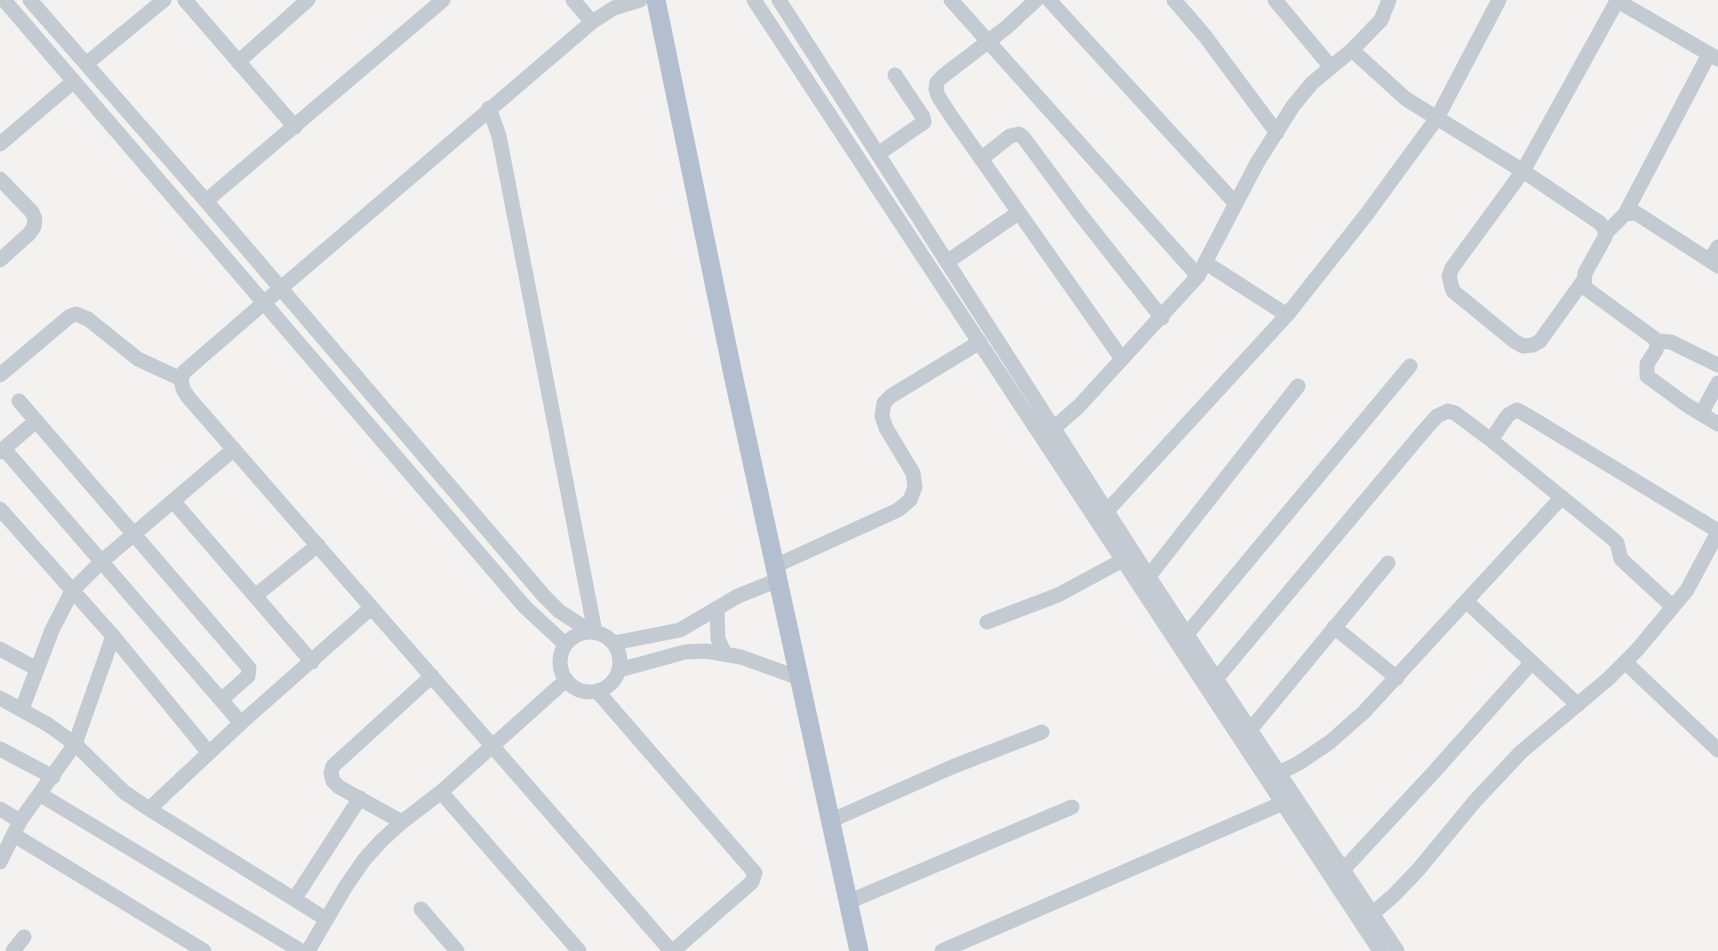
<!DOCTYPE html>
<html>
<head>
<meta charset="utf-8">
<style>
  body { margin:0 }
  canvas { display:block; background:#f3f2f1 }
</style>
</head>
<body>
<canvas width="1718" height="951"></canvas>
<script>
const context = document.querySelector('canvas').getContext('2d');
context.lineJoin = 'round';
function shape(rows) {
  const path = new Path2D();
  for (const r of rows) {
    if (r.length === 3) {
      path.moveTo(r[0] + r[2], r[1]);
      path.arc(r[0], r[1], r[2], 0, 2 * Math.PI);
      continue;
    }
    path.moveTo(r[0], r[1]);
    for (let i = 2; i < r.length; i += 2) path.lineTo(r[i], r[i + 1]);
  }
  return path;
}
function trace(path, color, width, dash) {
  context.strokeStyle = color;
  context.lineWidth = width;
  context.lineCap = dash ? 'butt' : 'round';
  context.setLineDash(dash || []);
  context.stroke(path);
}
trace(shape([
  [4,0,525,607,565,644],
  [30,0,206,201,544,596,559,611,590,631],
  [185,0,295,127],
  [573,0,592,22],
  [640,0,614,8,592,22,281,288,184,372,181,379,183,389,188,397,671,951],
  [754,0,1380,951],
  [779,0,1158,591,1397,951],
  [951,0,1198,276],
  [1036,0,1007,27,943,76,937,82,936,89,938,96,951,116,1122,359],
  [1049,0,1236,204],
  [1174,0,1205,36,1277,133],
  [1275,0,1330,66],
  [1616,0,1718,59],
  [1352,50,1381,20,1389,0],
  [238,62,308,0],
  [86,64,164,0],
  [489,108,499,136,595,632],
  [0,144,74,81],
  [878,154,924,122,923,117,895,75],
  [981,159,1010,136,1019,134,1023,137,1080,214,1162,318],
  [0,179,32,212,35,219,34,227,29,234,0,260],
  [206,201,443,0],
  [1625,214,1709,54],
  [1606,233,1625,214,1636,213,1718,266],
  [1710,260,1718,247],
  [947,262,1018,213],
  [1206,263,1287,315],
  [1583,281,1540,341,1533,345,1523,346,1514,341,1453,291,1449,276,1452,268,1523,171,1617,1],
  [1658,341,1671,342,1718,365],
  [0,375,70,316,76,314,88,319,138,359,181,379],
  [19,401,249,668,248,676,221,700],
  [1701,414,1718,383],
  [1046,435,1079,406,1198,276,1257,163,1293,106,1312,83,1352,50,1406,99,1523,171,1600,223,1605,230,1605,237,1585,273,1584,287,1658,341,1656,350,1647,364,1647,376,1685,404,1718,424],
  [1491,440,1508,415,1517,410,1523,413,1718,531],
  [4,449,241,723],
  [0,452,36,421],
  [173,501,312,662],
  [0,509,113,636,209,753],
  [1107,511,1287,315,1366,215,1437,118,1499,0],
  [775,566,898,510,910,500,915,487,913,473,886,428,882,416,884,403,891,396,980,342],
  [1149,576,1298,386],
  [255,596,318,545],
  [1467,602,1578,705],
  [717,608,718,639,724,652],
  [987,622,1058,595,1123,560],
  [1334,627,1397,678],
  [590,662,30],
  [1187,634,1410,366],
  [614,643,680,630,738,596,778,580],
  [0,649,37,669],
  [1625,662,1718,750],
  [619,670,685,652,706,651,741,657,799,678],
  [1217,678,1422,433,1437,416,1448,411,1455,413,1491,440,1613,539,1617,543,1621,559,1673,607],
  [597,691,755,873,752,882,673,951],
  [0,698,47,724,75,744,124,792,149,809,326,919],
  [22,709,52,630,72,591,101,562,234,449],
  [1250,730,1388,563],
  [0,749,53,777],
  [1279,773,1299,763,1330,742,1364,712,1562,497],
  [441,792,579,951],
  [41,795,301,951],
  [0,809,20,821],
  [149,809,241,723,371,608],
  [830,821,952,767,1042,732],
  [402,822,339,787,333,781,331,773,333,766,432,676],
  [14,835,204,951],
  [0,862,20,821,75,744,113,636],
  [1343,870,1433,773,1532,662],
  [295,898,360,798],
  [848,902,1072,807],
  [421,909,457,951],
  [1372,914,1394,895,1418,870,1475,801,1521,752,1608,679,1637,650,1687,590,1718,532],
  [13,951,24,937],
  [308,951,346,886,364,860,381,841,402,822,441,792,566,680],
  [942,951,1283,803]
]), '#c3cad2', 15);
trace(shape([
  [656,0,732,370,859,951]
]), '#b3bece', 19);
</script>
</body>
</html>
